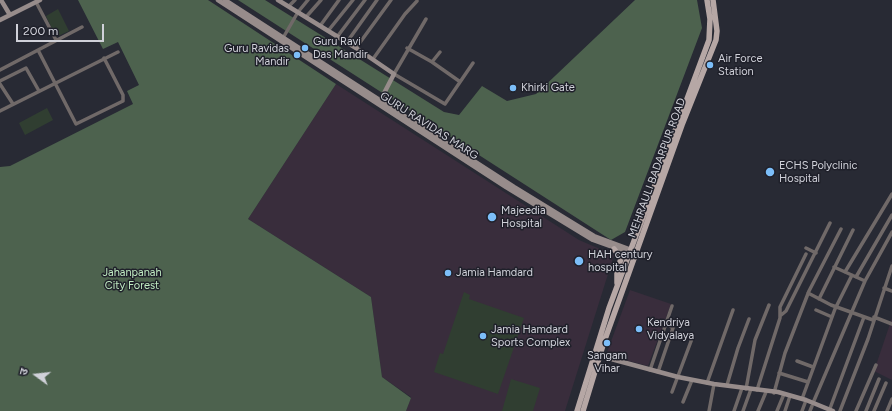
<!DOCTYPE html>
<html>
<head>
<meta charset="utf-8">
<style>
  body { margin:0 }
  #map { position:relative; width:892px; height:411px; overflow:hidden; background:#282a34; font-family:Figtree,"Noto Sans Devanagari",sans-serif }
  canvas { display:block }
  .north { position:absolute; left:16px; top:355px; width:40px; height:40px; -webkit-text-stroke:3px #1f202a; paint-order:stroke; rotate:285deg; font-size:11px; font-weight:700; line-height:16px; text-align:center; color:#d0d1d9 }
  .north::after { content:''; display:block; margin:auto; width:14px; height:18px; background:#d0d1d9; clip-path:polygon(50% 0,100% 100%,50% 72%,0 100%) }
  .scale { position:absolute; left:16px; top:24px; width:88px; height:18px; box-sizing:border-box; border:2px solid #d0d1d9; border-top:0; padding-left:5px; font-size:12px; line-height:14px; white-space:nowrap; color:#d0d1d9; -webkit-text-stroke:3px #1f202a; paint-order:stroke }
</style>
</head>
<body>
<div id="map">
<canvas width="892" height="411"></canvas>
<div class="north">उ</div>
<div class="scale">200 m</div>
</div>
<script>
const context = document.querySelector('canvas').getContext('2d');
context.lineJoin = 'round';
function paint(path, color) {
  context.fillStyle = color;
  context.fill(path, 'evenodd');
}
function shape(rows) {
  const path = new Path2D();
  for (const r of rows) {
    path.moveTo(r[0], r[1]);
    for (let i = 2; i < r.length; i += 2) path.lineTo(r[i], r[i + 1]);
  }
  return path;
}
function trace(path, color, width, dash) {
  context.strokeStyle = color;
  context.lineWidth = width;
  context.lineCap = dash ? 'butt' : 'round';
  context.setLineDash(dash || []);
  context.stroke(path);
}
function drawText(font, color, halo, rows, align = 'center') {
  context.font = font + ' Figtree,sans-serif';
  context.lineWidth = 3;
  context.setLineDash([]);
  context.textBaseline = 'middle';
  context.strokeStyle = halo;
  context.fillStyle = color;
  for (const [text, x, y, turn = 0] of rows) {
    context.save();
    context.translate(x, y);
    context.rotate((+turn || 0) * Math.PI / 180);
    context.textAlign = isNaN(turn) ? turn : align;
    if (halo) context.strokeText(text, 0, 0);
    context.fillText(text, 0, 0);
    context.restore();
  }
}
paint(shape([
  [336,84,579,240,614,255,565,411,406,411,411,397,382,377,371,297,248,219],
  [630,290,671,304,648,366,606,355],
  [892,318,892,380,874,371]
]), '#392d3c');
paint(shape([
  [58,9,69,31,56,37,46,16],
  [47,108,53,120,25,135,19,123],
  [464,292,470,295,469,299,524,318,498,394,434,372,440,353,443,354],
  [511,379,540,388,533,411,502,411]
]), '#303e31');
paint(shape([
  [78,0,208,0,336,84,248,219,371,297,382,377,411,398,406,411,0,411,0,167,10,166,133,104,127,91,139,85,118,42,103,49],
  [238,0,265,0,444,112,459,115,482,86,507,101,536,94,635,0,697,0,702,28,625,232,611,240]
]), '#4d624e');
trace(shape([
  [36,2,56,40],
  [289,6,295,0],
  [306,17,321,0],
  [426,19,394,74,445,104,473,63],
  [320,26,339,0],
  [328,31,353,0],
  [337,37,365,0],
  [283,38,298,12,308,0],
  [347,42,377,0],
  [356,48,391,0],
  [407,48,432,62,459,81],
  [38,50,76,124,123,101,123,95,104,58],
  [373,59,405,14,417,1],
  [432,62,440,52],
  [0,70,82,27],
  [0,81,26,68,39,91],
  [0,84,13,104],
  [0,111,118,52],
  [806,248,816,253],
  [834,267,865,281],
  [845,272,892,194],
  [856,277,892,215],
  [884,288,892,291],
  [808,293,831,305,873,320],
  [819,299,853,230],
  [816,310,832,317],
  [780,316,786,311,830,223],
  [874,317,892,324],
  [797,361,813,367],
  [650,370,672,306],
  [658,372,673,328,666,323],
  [779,373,808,382],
  [707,383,733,310],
  [727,385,738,348,749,319],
  [746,389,755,340,769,305],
  [757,390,780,318,780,307,806,254],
  [672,392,693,336],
  [774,393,785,353,809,291,841,229],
  [802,399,835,309,852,275],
  [683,402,692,380],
  [813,403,865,281,892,232],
  [709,411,714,384],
  [734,411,742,388],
  [743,411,751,389],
  [758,411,766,392],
  [777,411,784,394],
  [785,411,790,396],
  [802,411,805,403],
  [810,411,812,406],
  [829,411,864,317],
  [840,411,868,339,892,266],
  [856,411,876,365],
  [866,411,879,379],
  [874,411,886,383],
  [887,411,892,399]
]), '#706968', 3.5);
trace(shape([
  [1,0,10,15],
  [218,0,506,187,593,240,632,254],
  [225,0,514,187,594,236,637,252],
  [278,0,356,48,394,74,380,101],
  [0,20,40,0],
  [600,356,678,377,714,384,778,392,806,400,833,411]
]), '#978c8b', 4.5);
trace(shape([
  [614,249,621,258,617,273,617,283],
  [577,411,609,308,709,40,710,19,707,0],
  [583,411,604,342,682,125,716,40,717,31,713,0]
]), '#b6a7a5', 5.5);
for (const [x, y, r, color] of [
  [305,48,4,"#7cbef9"],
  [297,55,4,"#7cbef9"],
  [710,65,4,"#7cbef9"],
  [513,88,4,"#7cbef9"],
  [770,172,5,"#7cbef9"],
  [492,217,5,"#7cbef9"],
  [579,261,5,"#7cbef9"],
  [448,273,4,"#7cbef9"],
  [639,329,4,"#7cbef9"],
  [483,336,4,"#7cbef9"],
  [607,343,4,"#7cbef9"]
]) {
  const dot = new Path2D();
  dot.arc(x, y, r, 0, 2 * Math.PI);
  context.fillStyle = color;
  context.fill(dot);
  trace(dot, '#1f202a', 1.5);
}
drawText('11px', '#d0d1d9', '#1f202a', [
  ["Guru Ravi",313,42],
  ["Das Mandir",313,55],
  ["Guru Ravidas",289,49,"right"],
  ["Mandir",289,62,"right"],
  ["Air Force",718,59],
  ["Station",718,72],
  ["Khirki Gate",521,88],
  ["ECHS Polyclinic",779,166],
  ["Hospital",779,179],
  ["Majeedia",501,211],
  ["Hospital",501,224],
  ["HAH century",588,255],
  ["hospital",588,268],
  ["Jamia Hamdard",456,273],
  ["Kendriya",647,323],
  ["Vidyalaya",647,336],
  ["Jamia Hamdard",491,330],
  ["Sports Complex",491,343],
  ["Sangam",607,356,"center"],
  ["Vihar",607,369,"center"]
], 'left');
drawText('11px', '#d0d1d9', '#1f202a', [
  ["GURU RAVIDAS MARG",429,126,33],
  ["MEHRAULI BADARPUR ROAD",657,168,-70]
]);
drawText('11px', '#c0ebc2', '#1f202a', [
  ["Jahanpanah",132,273],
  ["City Forest",132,286]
]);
</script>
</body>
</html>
